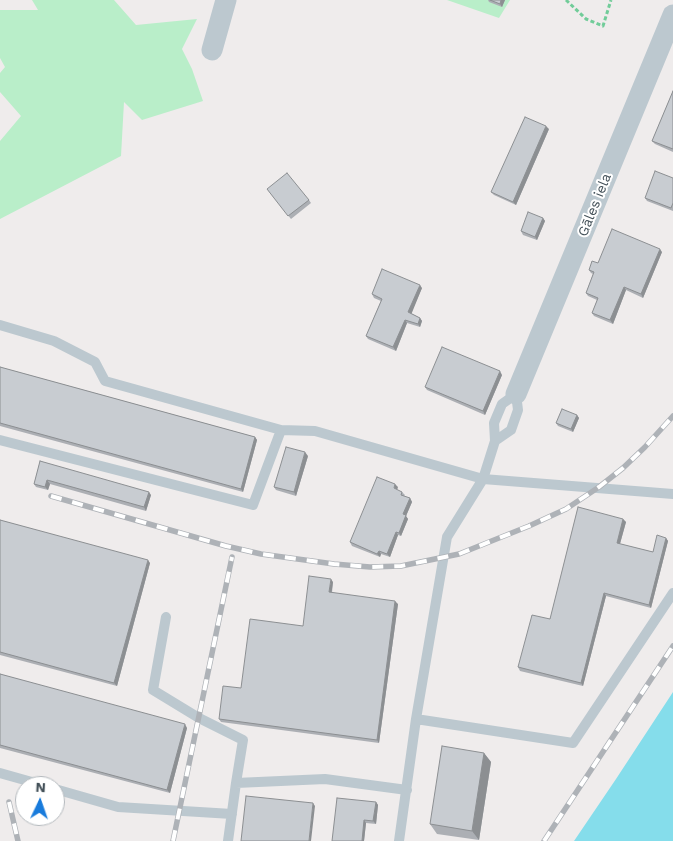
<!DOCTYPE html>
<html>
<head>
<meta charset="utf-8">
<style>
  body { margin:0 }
  #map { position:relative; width:673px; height:841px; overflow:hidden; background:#efecec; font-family:"Work Sans",sans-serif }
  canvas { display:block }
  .north { position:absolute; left:15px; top:776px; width:50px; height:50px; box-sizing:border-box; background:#fff; border:1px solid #b4b9bd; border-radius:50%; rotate:3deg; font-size:14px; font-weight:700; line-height:20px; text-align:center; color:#445159 }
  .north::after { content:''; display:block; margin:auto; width:18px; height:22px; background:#187bdc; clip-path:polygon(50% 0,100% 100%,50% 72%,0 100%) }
</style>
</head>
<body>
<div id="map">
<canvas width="673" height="841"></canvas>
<div class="north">N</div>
</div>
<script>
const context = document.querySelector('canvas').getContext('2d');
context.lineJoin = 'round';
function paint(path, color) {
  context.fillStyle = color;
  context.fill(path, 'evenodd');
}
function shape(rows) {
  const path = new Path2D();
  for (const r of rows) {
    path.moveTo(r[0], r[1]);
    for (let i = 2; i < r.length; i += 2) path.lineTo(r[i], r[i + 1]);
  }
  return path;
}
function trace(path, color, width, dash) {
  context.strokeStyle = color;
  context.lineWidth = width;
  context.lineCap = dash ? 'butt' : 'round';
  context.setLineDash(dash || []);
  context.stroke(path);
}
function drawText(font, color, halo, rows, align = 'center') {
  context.font = font + ' "Work Sans",sans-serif';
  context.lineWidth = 4;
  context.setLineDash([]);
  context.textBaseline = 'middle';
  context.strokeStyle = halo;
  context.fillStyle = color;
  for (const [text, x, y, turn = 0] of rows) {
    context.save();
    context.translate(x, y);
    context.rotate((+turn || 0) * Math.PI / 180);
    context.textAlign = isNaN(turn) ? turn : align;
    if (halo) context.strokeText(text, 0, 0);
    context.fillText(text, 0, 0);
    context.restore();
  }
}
paint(shape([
  [32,0,114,0,136,25,197,19,182,49,192,69,203,101,142,120,124,102,121,156,0,219,0,141,21,116,0,92,0,73,5,67,0,58,0,10,38,10],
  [447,0,510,0,499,18]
]), '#b9eec9');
paint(shape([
  [673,692,673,841,574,841,616,779]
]), '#85ddeb');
trace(shape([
  [566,0,586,19,603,26,611,0]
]), '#71cc99', 3, [4, 2.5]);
trace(shape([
  [0,325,54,341,95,362,105,381,281,430,315,431,483,479,495,441,494,423,502,404,516,394,518,410,511,430,495,441],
  [0,440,253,505,281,430],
  [166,617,153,690,199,718,243,740,236,783],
  [416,719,573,743,673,593],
  [0,773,46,786],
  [55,789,118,807,232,814],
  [228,841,236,783,325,779,407,790],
  [399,841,416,719,447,537,483,479,673,494]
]), '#bcc8cf', 10);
trace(shape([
  [212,50,226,0],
  [516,394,673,15]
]), '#bcc8cf', 21);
const rail = shape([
  [51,496,226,546,261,554,334,564,370,567,401,566,459,554,529,526,566,509,599,487,623,468,645,447,673,416],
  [9,802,18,841],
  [173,841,232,557],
  [544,841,673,646]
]);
trace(rail, '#aeb2b7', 5.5);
trace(rail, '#fff', 4, [11]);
paint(shape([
  [488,0,505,0,502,7,489,2],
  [673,91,673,152,655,144,652,141],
  [549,129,516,205,494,195,491,192],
  [673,178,673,211,647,201,645,198],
  [267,189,309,200,311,203,291,219],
  [543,218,545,221,537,240,523,235,521,231],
  [662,252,643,298,626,290,613,324,594,316,592,313,597,300,588,296,586,293,593,274,591,273,589,270,598,263],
  [422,288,411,313,420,318,422,321,420,327,407,323,396,351,368,339,366,336,381,301,374,298,372,294],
  [0,367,255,437,257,440,243,492,0,426],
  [502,375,485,415,427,390,425,387],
  [577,415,579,418,573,432,558,426,556,423],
  [308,456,296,496,276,490,274,487],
  [40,461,151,495,146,511,50,484,48,490,36,487,34,484],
  [398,487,397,490,402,492,405,495,404,496,410,498,412,502,406,516,408,519,401,536,398,535,390,557,381,554,380,557,352,546,350,542],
  [623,519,626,522,620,544,653,552,666,538,668,541,651,608,606,596,583,686,520,671,518,667,550,619],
  [0,520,150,563,117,686,0,655],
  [333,582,332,593,398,604,379,743,221,722,219,719,303,626],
  [0,674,187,728,170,793,0,748],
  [484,753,491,762,479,840,437,834,430,824],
  [376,802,378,805,376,824,366,823,364,841,332,841]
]), '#acafb4');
paint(shape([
  [501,0,505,0,502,7,500,4],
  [546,126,549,129,516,205,513,202],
  [543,218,545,221,537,240,535,237],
  [660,249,662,252,643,298,641,294],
  [420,285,422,288,411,315,408,312],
  [624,287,626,290,613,324,610,320],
  [420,318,422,321,420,327,418,324],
  [405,320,407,323,396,351,393,347],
  [500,371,502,375,485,415,483,411],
  [577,415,579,418,573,432,571,429],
  [255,437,257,440,243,492,241,489],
  [305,452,308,456,296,496,294,492],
  [47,480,50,484,48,490,45,487],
  [395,484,398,487,396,492,394,488],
  [149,492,151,495,146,511,144,507],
  [410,498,412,502,406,516,408,519,401,536,399,533,403,514],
  [623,519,626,522,619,547,617,543],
  [396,532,398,535,390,557,387,554],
  [666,538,668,541,651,608,649,605],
  [379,551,381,554,380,557,377,554],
  [148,560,150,563,117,686,114,683],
  [331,579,333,582,331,596,329,592],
  [604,593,606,596,583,686,581,683],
  [395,601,398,604,379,743,377,740],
  [185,724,187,728,170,793,167,790],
  [484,753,491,762,479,840,472,831],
  [376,802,378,805,376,824,373,821],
  [313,803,315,806,311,841,309,841],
  [364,820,366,823,364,841,362,841]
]), '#8c8f92');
const building = shape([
  [490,0,501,0,500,4,490,0],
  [673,91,673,149,652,141,673,91],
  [525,117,546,126,513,202,491,192,525,117],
  [655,171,673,178,673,203,671,208,645,198,655,171],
  [287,173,309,200,288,216,267,189,287,173],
  [528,212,543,218,535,237,521,231,528,212],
  [612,229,660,249,641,294,624,287,610,320,592,313,598,298,586,293,594,272,589,270,592,261,598,263,612,229],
  [382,269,420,285,408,312,420,318,418,324,405,320,393,347,366,336,382,299,372,294,382,269],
  [442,347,500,371,483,411,425,387,442,347],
  [0,367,255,437,241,489,0,423,0,367],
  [562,409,577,415,571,429,556,423,562,409],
  [286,447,305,452,294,492,274,487,286,447],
  [40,461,149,492,144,507,47,480,45,487,34,484,40,461],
  [377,477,395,484,394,488,402,492,401,495,410,498,403,514,406,515,399,533,396,532,387,554,379,551,377,554,350,542,377,477],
  [578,507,623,519,617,543,653,552,657,535,666,538,649,605,604,593,581,683,518,667,532,615,550,619,578,507],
  [0,520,148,560,114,683,0,652,0,520],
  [309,576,331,579,329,592,395,601,377,740,219,719,223,686,241,688,250,619,303,626,309,576],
  [0,674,185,724,167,790,0,745,0,674],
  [442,746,484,753,472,831,430,824,442,746],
  [246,796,313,803,309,841,241,841,246,796],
  [337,798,376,802,373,821,364,820,362,841,332,841,337,798]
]);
paint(building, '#c8ccd1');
trace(building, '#8c8f92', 1);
drawText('14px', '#445159', '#fff', [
  ["Gāles iela",595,205,-68]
]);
</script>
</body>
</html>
